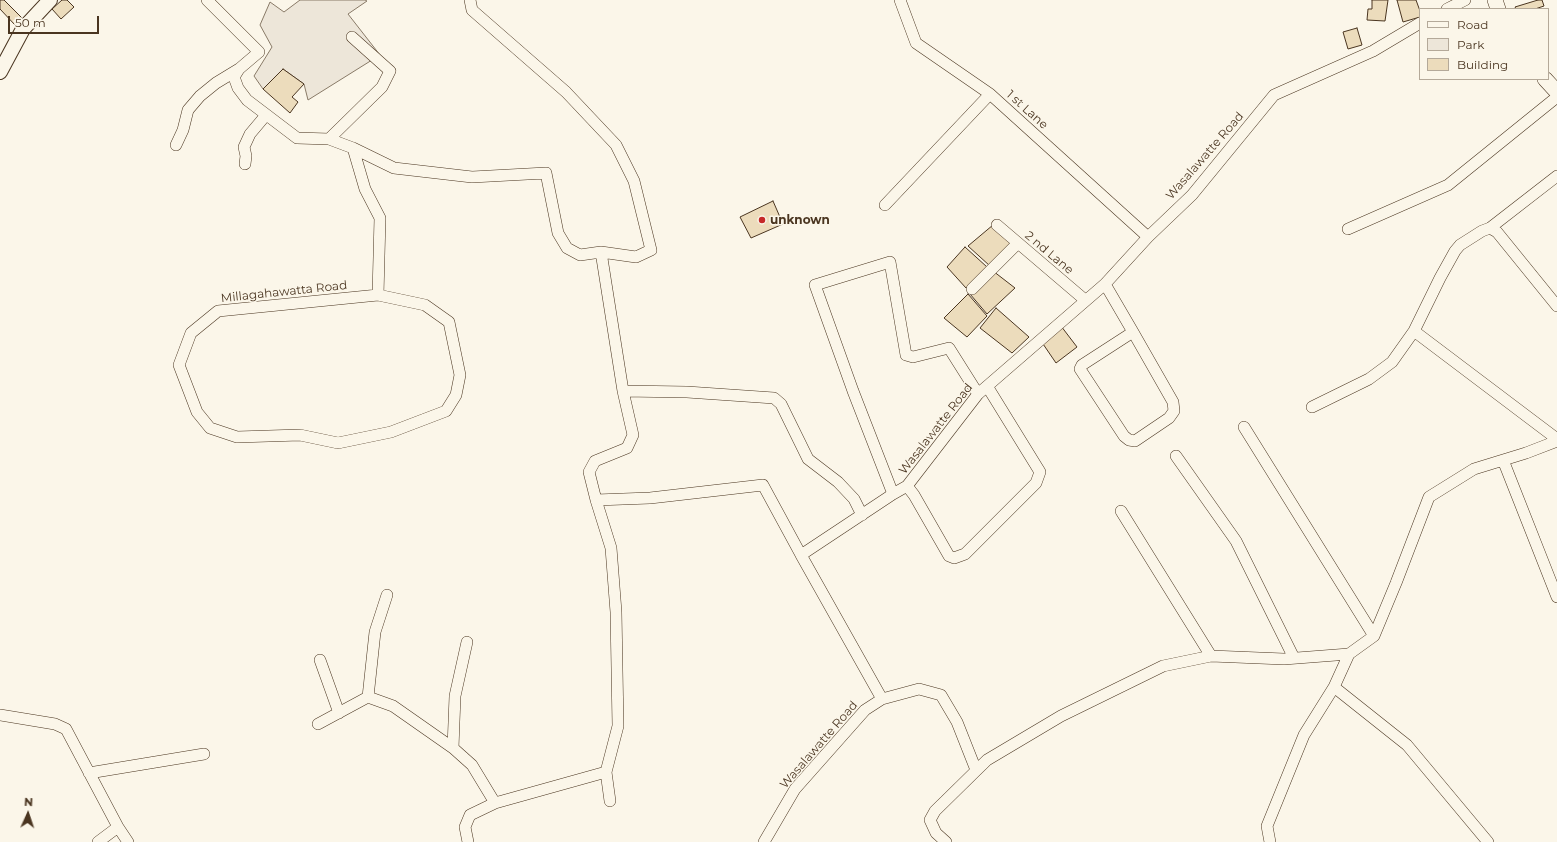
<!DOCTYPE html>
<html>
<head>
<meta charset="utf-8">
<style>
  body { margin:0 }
  #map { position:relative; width:1557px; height:842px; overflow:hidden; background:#fbf6e9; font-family:Montserrat,sans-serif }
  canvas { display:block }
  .legend { position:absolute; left:1419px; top:8px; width:130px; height:72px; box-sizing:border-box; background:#fbf6e9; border:1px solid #b4a999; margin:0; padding:5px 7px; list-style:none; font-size:12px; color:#4a3520 }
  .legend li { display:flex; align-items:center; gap:8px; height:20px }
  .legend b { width:20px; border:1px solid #b4a999 }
  .north { position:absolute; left:8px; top:794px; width:40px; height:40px; -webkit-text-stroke:3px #fbf6e9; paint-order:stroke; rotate:3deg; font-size:11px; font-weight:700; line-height:16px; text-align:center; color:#4a3520 }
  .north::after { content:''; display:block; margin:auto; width:14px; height:18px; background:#4a3520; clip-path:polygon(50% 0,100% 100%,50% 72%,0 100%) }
  .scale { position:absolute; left:8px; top:16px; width:91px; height:18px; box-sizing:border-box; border:2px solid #4a3520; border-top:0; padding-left:5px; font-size:12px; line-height:14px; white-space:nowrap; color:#4a3520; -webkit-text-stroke:3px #fbf6e9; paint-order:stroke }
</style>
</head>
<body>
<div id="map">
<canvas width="1557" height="842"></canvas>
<ul class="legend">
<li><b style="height:5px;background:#fbf6e9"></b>Road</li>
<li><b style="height:11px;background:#ede6d9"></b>Park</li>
<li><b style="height:11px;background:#ecdcbc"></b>Building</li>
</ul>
<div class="north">N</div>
<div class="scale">50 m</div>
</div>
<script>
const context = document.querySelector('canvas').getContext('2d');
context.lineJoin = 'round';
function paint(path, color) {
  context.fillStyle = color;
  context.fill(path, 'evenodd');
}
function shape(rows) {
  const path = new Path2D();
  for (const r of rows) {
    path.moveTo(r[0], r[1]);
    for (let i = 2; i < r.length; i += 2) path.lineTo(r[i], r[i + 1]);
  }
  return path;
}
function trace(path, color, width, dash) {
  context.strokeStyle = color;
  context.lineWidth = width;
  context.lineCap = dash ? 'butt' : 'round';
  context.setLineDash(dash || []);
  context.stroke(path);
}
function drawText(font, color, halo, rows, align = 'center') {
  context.font = font + ' Montserrat,sans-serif';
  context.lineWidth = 3;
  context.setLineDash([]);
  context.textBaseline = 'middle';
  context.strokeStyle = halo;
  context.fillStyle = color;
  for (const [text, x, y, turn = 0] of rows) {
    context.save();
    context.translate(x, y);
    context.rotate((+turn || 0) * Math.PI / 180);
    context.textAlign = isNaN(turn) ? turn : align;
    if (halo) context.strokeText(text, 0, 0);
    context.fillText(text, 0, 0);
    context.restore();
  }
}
const green = shape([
  [300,0,365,0,367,1,348,14,380,55,308,100,304,84,283,69,263,89,254,76,272,47,260,25,270,2,284,12,300,0]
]);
paint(green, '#ede6d9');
trace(green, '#887966', 1);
const building = shape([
  [0,0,4,0,22,18,15,25,0,9,0,0],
  [62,0,67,0,74,7,61,19,52,9,62,0],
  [1372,0,1388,0,1385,21,1367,20,1368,9,1372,9,1372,0],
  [1397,0,1416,0,1420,11,1420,17,1403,22,1397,0],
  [1538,0,1542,0,1544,6,1535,9,1516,9,1515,7,1538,0],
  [1357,28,1362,45,1348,49,1343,32,1357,28],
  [283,69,304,84,292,97,298,102,290,113,263,89,283,69],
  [773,201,783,224,751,238,740,217,773,201],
  [993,225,1012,244,990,266,968,246,993,225],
  [965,247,987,267,966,288,947,267,965,247],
  [993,271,1015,288,987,314,970,294,993,271],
  [968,294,987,316,967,337,944,318,968,294],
  [996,308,1029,337,1012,353,980,328,996,308],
  [1061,326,1077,347,1056,363,1041,341,1061,326]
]);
paint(building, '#ecdcbc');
trace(building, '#4a3520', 1);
const minor = shape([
  [207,0,259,52,239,69,234,77,238,88,247,100,297,138,329,139,353,148,365,189,380,218,378,295],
  [470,0,472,10,566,92,616,145,634,181,651,250,636,257,601,252,623,391,633,435,627,448,595,461,589,472,596,500],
  [900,0,916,43,990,94,1148,237],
  [1447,9,1465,0],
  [329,139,382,87,390,71,352,37],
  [176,145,183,130,188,110,200,96,216,83,239,69],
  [353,148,394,168,472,177,546,173,558,233,567,248,580,255,601,252],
  [245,164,246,156,244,147,250,134,266,115],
  [885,205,990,94],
  [997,225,1085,300],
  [1490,228,1557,176],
  [1348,229,1448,185,1557,97],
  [1105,284,1133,332,1173,402,1174,411,1169,418,1135,441,1129,440,1124,436,1080,369,1082,365,1133,332],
  [972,289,1018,243],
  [378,295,425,305,449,322,460,375,456,395,446,411,391,432,338,443,300,435,237,437,210,428,197,412,179,365,191,333,218,311,378,295],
  [1414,331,1557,439],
  [623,391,687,392,774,398,781,404,808,459,838,482,854,499,862,515],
  [1312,407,1369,379,1392,362,1414,331,1440,278,1455,251,1460,245,1482,231,1490,228,1497,232,1557,306],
  [1244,427,1374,636],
  [1176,456,1236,541,1294,658],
  [1503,460,1557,597],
  [907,486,914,495,949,556,954,558,965,554,1036,483,1040,472,987,386],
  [893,494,853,391,815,285,890,262,906,355,913,357,949,348,978,394],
  [1121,511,1211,656],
  [320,660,339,713],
  [1334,687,1407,745,1488,842],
  [368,697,375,632,387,595],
  [882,699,919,689,941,695,957,722,976,770],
  [0,715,55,724,66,729,118,827,128,842],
  [318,724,368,697,393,706,453,748,472,765,495,803],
  [453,748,455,696,467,642],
  [89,773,204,754],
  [610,801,606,772,618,726,616,612,611,548,596,500,650,498,763,485,801,555],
  [98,842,118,827],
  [468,842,465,827,470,815,495,803,606,772],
  [764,842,795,789,865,710,882,699,801,555,893,494,907,486,978,394,1105,284,1148,237,1192,195,1274,95,1373,51,1420,23],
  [946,842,936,833,930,820,935,811,987,760,1061,716,1163,666,1211,656,1284,659,1349,654,1374,636,1396,583,1429,497,1474,469,1526,453,1557,441],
  [1270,842,1267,826,1304,735,1334,687,1349,654]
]);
const tertiary = shape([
  [0,72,23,29,50,0]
]);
const secondary = shape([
  [1495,0,1498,9],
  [1545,79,1557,92]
]);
trace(minor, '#4a3520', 12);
trace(tertiary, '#4a3520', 16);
trace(secondary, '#4a3520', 16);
trace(minor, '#fbf6e9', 11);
trace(tertiary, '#fbf6e9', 14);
trace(secondary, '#fbf6e9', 15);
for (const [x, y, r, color] of [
  [762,220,4,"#c62828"]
]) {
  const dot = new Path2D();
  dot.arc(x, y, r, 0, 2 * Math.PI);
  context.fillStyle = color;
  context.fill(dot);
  trace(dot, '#fbf6e9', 1.5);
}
drawText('12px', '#4a3520', '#fbf6e9', [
  ["1 st Lane",1027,110,42],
  ["Wasalawatte Road",1205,156,-49],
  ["2 nd Lane",1049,253,40],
  ["Millagahawatta Road",284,292,-6],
  ["Wasalawatte Road",936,429,-52],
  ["Wasalawatte Road",819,745,-49]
]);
drawText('bold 12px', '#4a3520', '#fbf6e9', [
  ["unknown",770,220]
], 'left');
</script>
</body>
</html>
